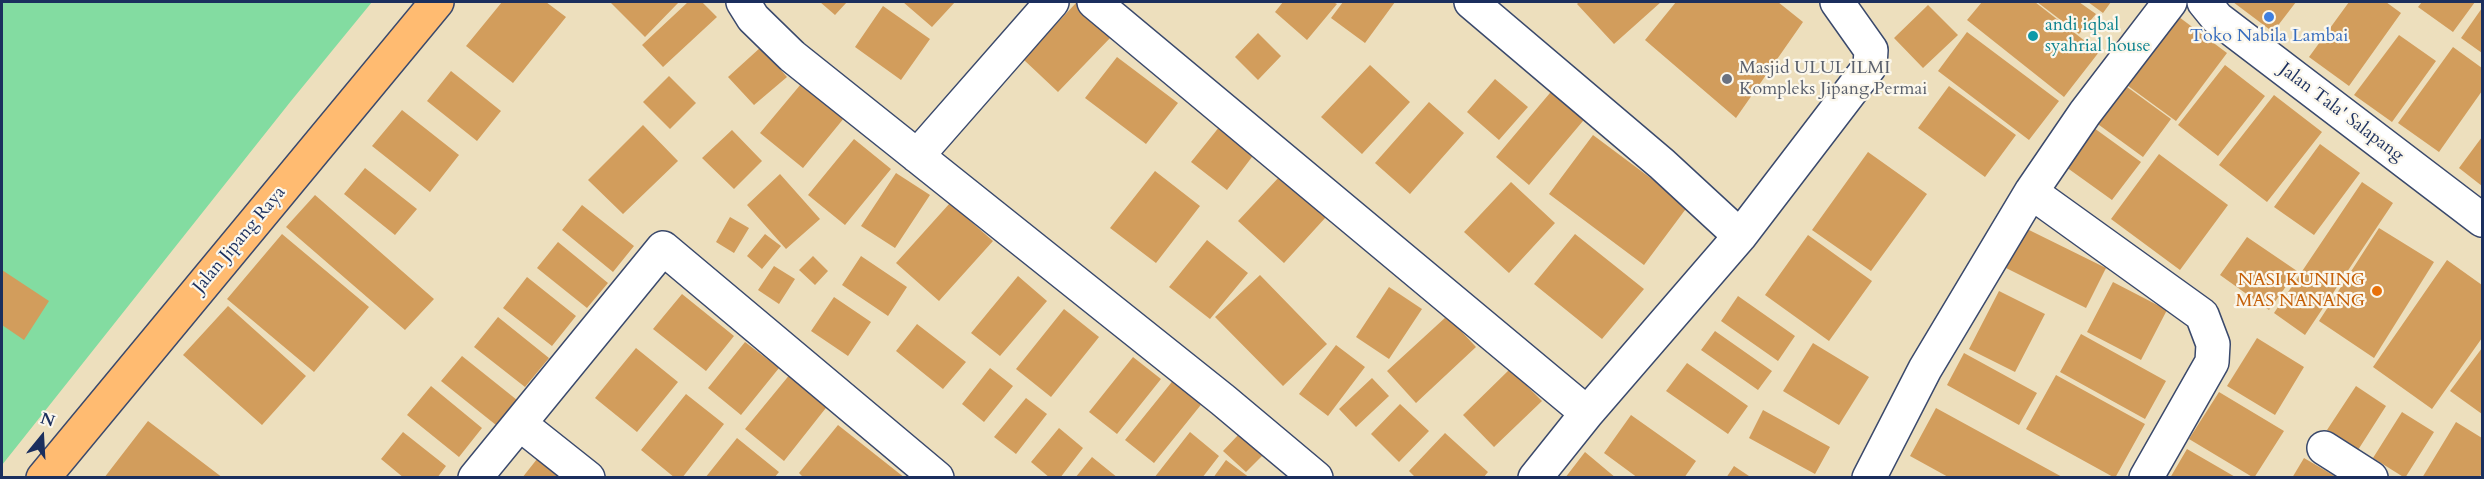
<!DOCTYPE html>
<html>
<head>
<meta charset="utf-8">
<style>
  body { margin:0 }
  #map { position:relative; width:2484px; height:479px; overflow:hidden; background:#eddfbd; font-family:Cardo,serif }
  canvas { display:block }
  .frame { position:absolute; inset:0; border:3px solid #1b2f5e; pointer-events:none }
  .north { position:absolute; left:12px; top:407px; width:60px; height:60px; -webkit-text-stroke:4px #fbf7ec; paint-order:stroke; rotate:18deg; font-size:16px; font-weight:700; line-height:24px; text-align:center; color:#1b2f5e }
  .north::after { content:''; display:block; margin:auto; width:21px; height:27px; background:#1b2f5e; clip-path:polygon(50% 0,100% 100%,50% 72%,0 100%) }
</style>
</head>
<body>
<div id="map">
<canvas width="2484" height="479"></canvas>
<div class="frame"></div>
<div class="north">N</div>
</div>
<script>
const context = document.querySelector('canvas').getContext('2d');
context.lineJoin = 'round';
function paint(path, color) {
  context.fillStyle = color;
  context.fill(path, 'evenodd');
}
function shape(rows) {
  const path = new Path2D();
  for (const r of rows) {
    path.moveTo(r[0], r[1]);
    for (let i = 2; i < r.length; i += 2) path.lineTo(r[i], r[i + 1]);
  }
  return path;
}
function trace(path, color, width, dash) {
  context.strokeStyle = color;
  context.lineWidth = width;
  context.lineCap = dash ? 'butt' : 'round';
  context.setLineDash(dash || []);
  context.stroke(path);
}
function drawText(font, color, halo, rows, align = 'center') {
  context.font = font + ' Cardo,serif';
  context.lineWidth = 4.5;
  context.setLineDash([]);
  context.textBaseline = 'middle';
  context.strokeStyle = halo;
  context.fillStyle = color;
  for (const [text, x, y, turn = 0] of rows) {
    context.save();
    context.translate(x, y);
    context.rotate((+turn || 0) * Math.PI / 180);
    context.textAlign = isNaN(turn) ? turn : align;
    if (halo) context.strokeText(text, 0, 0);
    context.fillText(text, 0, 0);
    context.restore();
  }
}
paint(shape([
  [2,2,372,2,291,101,2,465]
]), '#83dca1');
paint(shape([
  [502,2,546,2,566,17,513,83,466,46],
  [610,2,679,2,645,37],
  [688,2,702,2,717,17,663,67,642,45],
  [820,2,847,2,835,15],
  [903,2,955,2,932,27],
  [1283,2,1333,2,1337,4,1307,40,1275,12],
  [1343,2,1395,2,1365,43,1331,18],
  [1579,2,1661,2,1614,44,1577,4],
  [1676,2,1778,2,1803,22,1736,118,1645,40],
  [1982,2,2035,2,2099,52,2064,97,1967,20],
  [2037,2,2079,2,2096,14,2079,34],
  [2088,2,2111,2,2103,13],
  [2233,2,2296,2,2273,32],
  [2349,2,2386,2,2401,13,2349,86,2309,57],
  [2422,2,2475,2,2453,32,2418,7],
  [1076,3,1112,36,1058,92,1023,59],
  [1928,5,1958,35,1923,68,1894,38],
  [883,6,930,39,901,80,855,47],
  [2482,8,2482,53,2461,38],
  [2175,14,2227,53,2176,121,2124,83],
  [1967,32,2059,101,2029,140,1938,71],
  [1258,33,1281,56,1258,80,1235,57],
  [2399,35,2436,61,2392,122,2354,95],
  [761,47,787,77,754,105,728,77],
  [2453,47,2482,68,2482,91,2439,152,2398,123],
  [1117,57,1178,103,1146,144,1085,98],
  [1370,65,1410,102,1362,154,1321,117],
  [2225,65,2265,96,2218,156,2178,125],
  [451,71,501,111,477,141,427,101],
  [669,76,696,103,670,129,643,102],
  [806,78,849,112,803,168,760,133],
  [1495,79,1528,107,1499,140,1467,112],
  [2123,84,2171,119,2143,157,2095,122],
  [1949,86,2016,135,1985,177,1918,128],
  [1555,87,1588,115,1529,185,1496,157],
  [2274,95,2322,132,2267,202,2219,165],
  [1429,102,1464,133,1410,194,1375,163],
  [402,110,459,155,430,192,372,146],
  [643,125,678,161,623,214,588,180],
  [1220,126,1255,153,1227,190,1191,162],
  [2094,128,2141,162,2112,200,2066,167],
  [732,130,762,161,734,189,702,158],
  [1593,135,1688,206,1644,265,1549,194],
  [2482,137,2482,186,2459,168],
  [854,139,891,169,845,225,808,195],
  [2320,144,2360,173,2314,235,2274,207],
  [1868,152,1927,194,1871,271,1812,230],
  [2159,154,2228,205,2180,270,2111,219],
  [365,168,417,209,395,235,344,194],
  [1155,171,1200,206,1156,263,1110,228],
  [896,173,930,195,895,248,861,226],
  [780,174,820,219,786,249,747,205],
  [1281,175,1326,217,1284,263,1238,221],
  [1511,182,1555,223,1509,273,1464,232],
  [2362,182,2393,203,2305,335,2274,313],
  [315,195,434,299,405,330,286,227],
  [950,203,993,241,939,301,896,263],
  [582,205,634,246,613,272,562,230],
  [730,217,749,228,734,253,716,242],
  [2025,228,2106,268,2086,308,2006,268],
  [2379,228,2434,262,2374,358,2319,321],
  [282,234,369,307,314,372,227,299],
  [765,234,781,246,762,269,747,256],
  [1575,234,1644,289,1602,339,1534,284],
  [1808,235,1872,281,1829,341,1765,295],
  [2247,237,2297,271,2269,310,2220,275],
  [1207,240,1248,273,1210,319,1169,287],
  [558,242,608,283,587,308,537,268],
  [813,256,828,271,815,285,799,270],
  [861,256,907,287,888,316,842,285],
  [2447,260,2482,285,2482,338,2432,409,2373,367],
  [774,266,795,279,779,304,758,290],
  [2,270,49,301,24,340,2,325],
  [1260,275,1327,344,1283,386,1215,317],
  [1018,276,1047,301,1000,356,971,333],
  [527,277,576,316,552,346,503,308],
  [2113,282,2167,310,2141,360,2087,332],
  [1389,287,1422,309,1389,359,1356,337],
  [1999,291,2045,314,2015,372,1969,349],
  [682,294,734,336,706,371,653,329],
  [1738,296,1795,336,1778,361,1721,321],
  [834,297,871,322,848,356,811,331],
  [228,306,306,376,262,425,183,355],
  [1064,309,1099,337,1051,397,1016,369],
  [1447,316,1476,347,1416,403,1387,371],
  [498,317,549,358,525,387,474,347],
  [917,324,966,362,943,389,896,351],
  [1715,331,1772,371,1758,390,1701,350],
  [2081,334,2166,381,2145,419,2060,372],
  [2257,338,2304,367,2275,415,2227,386],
  [745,342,779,368,741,415,708,388],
  [1813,343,1869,377,1839,425,1783,391],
  [1336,345,1365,367,1328,416,1299,394],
  [636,348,678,382,637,432,595,398],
  [2482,348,2482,414,2450,391],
  [1964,353,2037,393,2019,425,1947,385],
  [462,356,517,400,496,425,441,381],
  [1133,357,1161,379,1117,434,1089,412],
  [1687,363,1748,406,1728,434,1666,391],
  [990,368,1013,386,984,422,962,404],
  [1510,369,1542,401,1494,447,1463,415],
  [791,373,829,404,784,461,745,429],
  [2056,375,2145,424,2115,478,2026,429],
  [1175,378,1204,401,1154,463,1125,440],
  [1372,378,1389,396,1356,427,1339,409],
  [431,386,482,428,459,457,407,415],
  [2356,386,2386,406,2358,450,2327,430],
  [2219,392,2284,431,2254,478,2189,439],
  [686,394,724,424,682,478,675,478,641,450],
  [1026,398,1047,414,1016,454,994,437],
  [1400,404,1429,431,1399,462,1371,434],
  [1936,408,2064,478,1950,478,1910,456],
  [1763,410,1830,447,1815,474,1749,438],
  [2402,412,2434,432,2405,478,2373,458],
  [1631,415,1696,461,1684,478,1638,478,1604,453],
  [148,421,223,478,104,478],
  [2456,422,2482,438,2482,473,2479,478,2422,478],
  [838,425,905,478,804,478,799,473],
  [1059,428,1083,448,1060,478,1050,478,1031,462],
  [403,432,446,466,437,478,404,478,381,459],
  [1190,432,1219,456,1202,478,1154,478],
  [1240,433,1264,454,1246,472,1223,451],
  [1445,433,1488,472,1483,478,1416,478,1409,471],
  [737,438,779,472,774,478,705,478],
  [2187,449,2237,478,2170,478],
  [1585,452,1616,478,1565,478],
  [541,454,570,478,522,478],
  [1092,457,1118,478,1075,478],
  [2304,458,2338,478,2292,478],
  [1226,460,1250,478,1213,478],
  [1734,466,1752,478,1726,478]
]), '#d29d5c');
const minor = shape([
  [743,2,753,18,792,56,1223,400,1316,478],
  [1094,2,1587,413,1740,236,1870,66,1871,50,1837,2],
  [1471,2,1662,164,1740,236],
  [2204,2,2217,18,2482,220],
  [917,156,1052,2],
  [2031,192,2202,315,2213,344,2212,362,2146,478],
  [520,424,588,478],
  [2324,448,2371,478],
  [475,478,663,248,937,478],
  [1535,478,1587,413],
  [1869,478,1925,369,2031,192,2085,113,2170,2]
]);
const major = shape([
  [43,478,437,2]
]);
trace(minor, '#3a496c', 36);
trace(major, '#3a496c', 36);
trace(minor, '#fff', 33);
trace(major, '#ffbb71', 33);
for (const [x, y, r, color] of [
  [2269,17,6,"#3f7fe0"],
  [2033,36,6,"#0f9aa8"],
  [1727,79,6,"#6b7280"],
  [2377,291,6,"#e8710a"]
]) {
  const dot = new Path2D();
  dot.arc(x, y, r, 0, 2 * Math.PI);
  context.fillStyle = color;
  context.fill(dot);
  trace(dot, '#fbf7ec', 2);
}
drawText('18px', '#0d838f', '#fbf7ec', [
  ["andi iqbal",2045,26],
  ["syahrial house",2045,47]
], 'left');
drawText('18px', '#366cbe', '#fbf7ec', [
  ["Toko Nabila Lambai",2269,37]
]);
drawText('18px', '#5b616d', '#fbf7ec', [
  ["Masjid ULUL ILMI",1739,69],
  ["Kompleks Jipang Permai",1739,90]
], 'left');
drawText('18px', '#1b2f5e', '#fbf7ec', [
  ["Jalan Tala' Salapang",2341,113,37],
  ["Jalan Jipang Raya",240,240,-50]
]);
drawText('18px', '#c56008', '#fbf7ec', [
  ["NASI KUNING",2365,281],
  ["MAS NANANG",2365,302]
], 'right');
</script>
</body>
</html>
